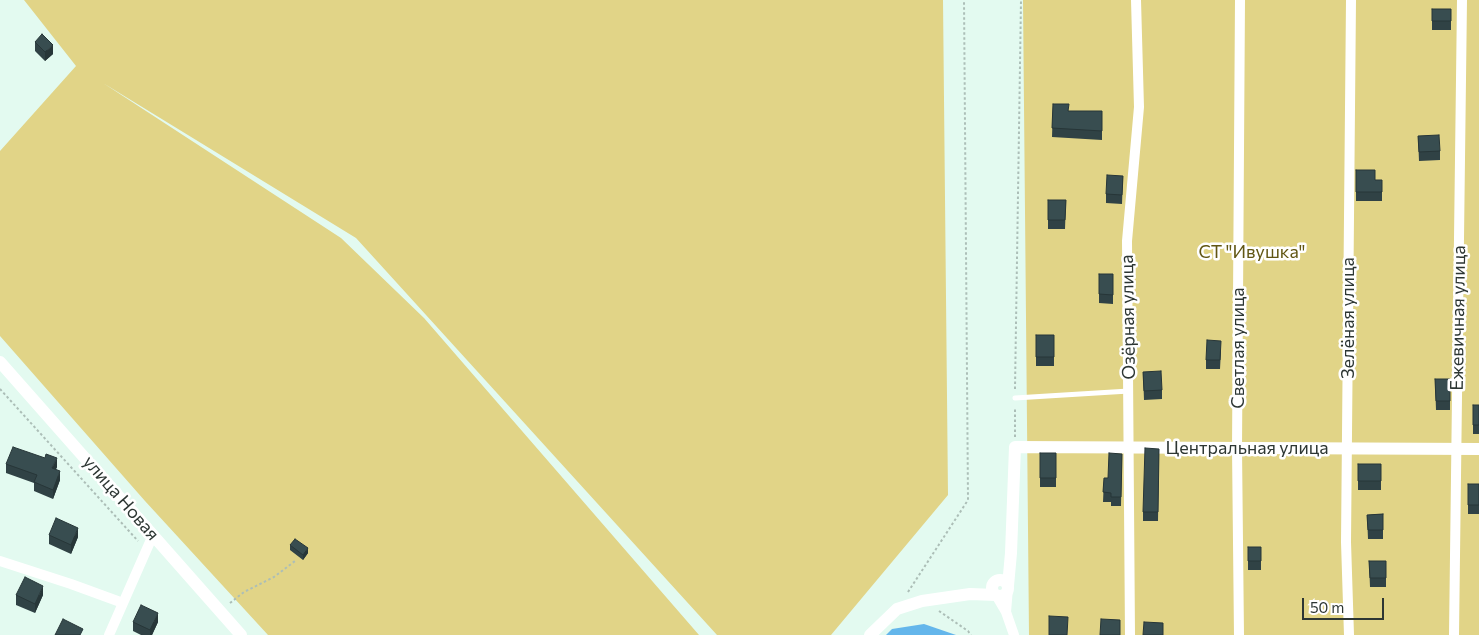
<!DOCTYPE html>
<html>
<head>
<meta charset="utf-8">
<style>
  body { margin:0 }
  #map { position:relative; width:1479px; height:635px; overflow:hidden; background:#e3faf0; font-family:Commissioner,sans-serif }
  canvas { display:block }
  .scale { position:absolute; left:1302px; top:598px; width:82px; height:22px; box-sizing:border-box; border:2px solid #2d3633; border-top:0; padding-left:6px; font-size:15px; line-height:18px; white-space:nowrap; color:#2d3633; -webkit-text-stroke:4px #fff; paint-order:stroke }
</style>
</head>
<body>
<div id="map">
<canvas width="1479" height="635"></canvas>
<div class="scale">50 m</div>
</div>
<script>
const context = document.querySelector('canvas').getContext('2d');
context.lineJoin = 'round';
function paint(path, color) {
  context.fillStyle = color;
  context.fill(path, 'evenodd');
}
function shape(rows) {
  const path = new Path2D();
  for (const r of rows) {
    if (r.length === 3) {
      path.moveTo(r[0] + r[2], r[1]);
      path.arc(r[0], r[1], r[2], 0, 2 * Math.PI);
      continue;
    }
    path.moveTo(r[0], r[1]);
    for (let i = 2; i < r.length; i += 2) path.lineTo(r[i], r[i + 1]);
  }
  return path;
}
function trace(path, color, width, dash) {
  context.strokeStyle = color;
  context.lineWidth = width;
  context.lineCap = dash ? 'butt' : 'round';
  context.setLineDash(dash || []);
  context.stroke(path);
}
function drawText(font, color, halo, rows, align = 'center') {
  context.font = font + ' Commissioner,sans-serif';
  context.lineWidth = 5;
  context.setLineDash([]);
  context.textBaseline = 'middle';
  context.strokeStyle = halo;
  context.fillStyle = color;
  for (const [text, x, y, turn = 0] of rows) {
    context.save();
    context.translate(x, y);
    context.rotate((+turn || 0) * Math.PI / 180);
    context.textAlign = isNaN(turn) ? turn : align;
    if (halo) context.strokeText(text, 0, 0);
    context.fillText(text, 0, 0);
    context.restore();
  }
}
paint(shape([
  [24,0,943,0,948,495,831,635,717,635,356,238,103,83,341,238,424,318,699,635,268,635,145,501,0,336,0,151,76,66],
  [1023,0,1479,0,1479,635,1029,635]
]), '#e1d487');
paint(shape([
  [924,624,956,635,886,635,892,629]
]), '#64b6eb');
trace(shape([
  [0,389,138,541],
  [1015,389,1021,0],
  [1015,437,1015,407],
  [908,592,968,500,964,0],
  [230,603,244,592,274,577,295,561],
  [939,611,968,631,971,635]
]), '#acbeb7', 2, [2.5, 2.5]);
trace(shape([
  [1015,398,1129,391]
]), '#fff', 5);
trace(shape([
  [0,561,71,584,123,603],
  [996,595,1006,612,1014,635],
  [1006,612,1008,588],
  [109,635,153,535],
  [1130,635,1127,241,1139,107,1136,0],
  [1239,635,1237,448,1240,0],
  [1349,635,1346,542,1351,0],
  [1454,635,1462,0]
]), '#fff', 10);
trace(shape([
  [0,362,241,635],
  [1000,588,8],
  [1008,586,1011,553,1015,447,1479,449],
  [870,635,897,609,922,601,970,594,996,595]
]), '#fff', 12);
paint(shape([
  [1432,9,1451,9,1451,30,1432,30],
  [35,42,53,54,45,61,35,51],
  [1053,104,1069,111,1102,111,1102,140,1052,137],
  [1418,136,1440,151,1440,160,1419,161],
  [1356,170,1375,180,1382,180,1382,201,1356,201],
  [1123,176,1122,204,1106,203,1106,194],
  [1066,200,1065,229,1048,229,1048,220],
  [1099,274,1113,274,1113,304,1099,303],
  [1036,335,1054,335,1054,366,1036,366],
  [1221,350,1220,369,1206,369,1206,360],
  [1143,372,1162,390,1162,399,1144,400],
  [1435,379,1450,379,1450,410,1436,410],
  [1473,405,1479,405,1479,434,1473,434],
  [1159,449,1158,521,1143,521,1143,512],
  [1040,453,1056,453,1056,487,1040,487],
  [1122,454,1121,506,1111,506,1111,502,1103,502,1104,478,1108,478],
  [6,464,57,467,56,469,60,480,53,499,34,491,34,483,6,473],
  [1358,464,1381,464,1381,490,1358,490],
  [1468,484,1479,484,1479,514,1468,514],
  [1383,514,1383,539,1368,539,1367,515],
  [49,535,78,537,71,554,49,544],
  [290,545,308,553,303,560,290,550],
  [1248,547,1261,547,1261,570,1248,570],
  [1369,561,1386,561,1386,587,1370,587],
  [16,595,43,595,35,613,16,605],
  [133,622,158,622,152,635,141,635,133,631]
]), '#304245');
paint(shape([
  [53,45,53,54,45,61,45,52],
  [57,458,57,467,52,477,52,468],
  [60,471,60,480,53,499,53,490],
  [78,528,78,537,71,554,71,545],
  [308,548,308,553,303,560,303,555],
  [43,586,43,595,35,613,35,604],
  [158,613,158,622,152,635,150,635,150,630]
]), '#273638');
const building = shape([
  [1432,9,1451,9,1451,21,1432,21,1432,9],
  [42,34,53,45,45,52,35,42,42,34],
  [1053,104,1069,104,1068,111,1102,111,1102,131,1052,128,1053,104],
  [1439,135,1440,151,1419,152,1418,136,1439,135],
  [1356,170,1375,170,1375,180,1382,180,1382,192,1356,192,1356,170],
  [1107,175,1123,176,1122,195,1106,194,1107,175],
  [1048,200,1066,200,1065,220,1048,220,1048,200],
  [1099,274,1113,274,1113,295,1099,294,1099,274],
  [1036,335,1054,335,1054,357,1036,357,1036,335],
  [1207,340,1221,341,1220,360,1206,360,1207,340],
  [1161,371,1162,390,1144,391,1143,372,1161,371],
  [1435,379,1450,379,1450,401,1436,401,1435,379],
  [1473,405,1479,405,1479,425,1473,425,1473,405],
  [13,447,45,458,46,454,57,458,52,468,60,471,53,490,34,482,37,475,6,464,13,447],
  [1145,448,1159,449,1158,512,1143,512,1145,448],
  [1040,453,1056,453,1056,478,1040,478,1040,453],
  [1109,453,1122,454,1121,497,1111,497,1111,493,1103,492,1104,478,1108,478,1109,453],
  [1358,464,1381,464,1381,481,1358,481,1358,464],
  [1468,484,1479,484,1479,505,1468,505,1468,484],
  [1383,514,1383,530,1368,530,1367,515,1383,514],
  [56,518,78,528,71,545,49,535,56,518],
  [295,539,308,548,303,555,290,545,295,539],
  [1248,547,1261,547,1261,561,1248,561,1248,547],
  [1369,561,1386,561,1386,578,1370,578,1369,561],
  [25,577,43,586,35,604,16,595,25,577],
  [141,605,158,613,150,630,133,622,141,605],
  [1049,616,1068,617,1067,635,1049,635,1049,616],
  [63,619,83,629,80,635,55,635,63,619],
  [1101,619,1120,620,1120,635,1100,635,1101,619],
  [1144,622,1163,623,1163,635,1143,635,1144,622]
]);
paint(building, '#384d50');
trace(building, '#273638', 1);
drawText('18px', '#615613', '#fff', [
  ["СТ \"Ивушка\"",1252,252]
]);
drawText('18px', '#2d3633', '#fff', [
  ["Озёрная улица",1128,317,-91],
  ["Зелёная улица",1348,318,-90],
  ["Ежевичная улица",1458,318,-89],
  ["Светлая улица",1238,348,-90],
  ["Центральная улица",1247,448],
  ["улица Новая",121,498,49]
]);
</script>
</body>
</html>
